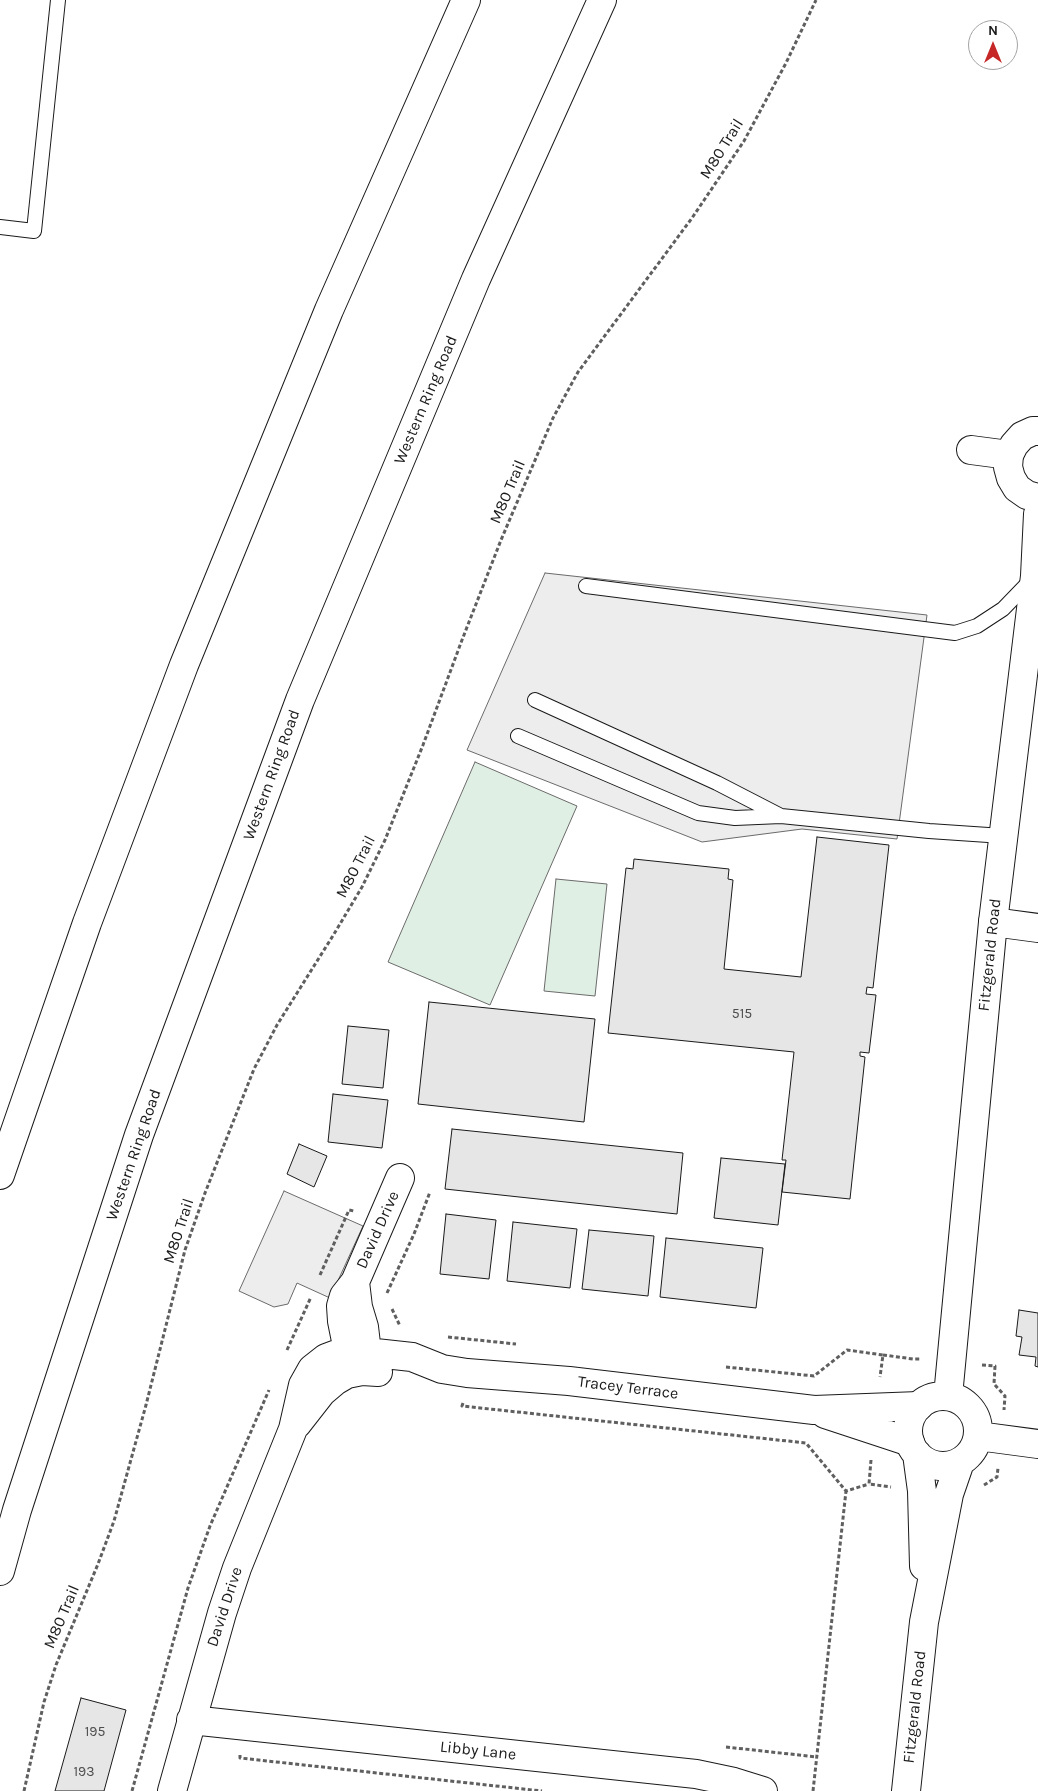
<!DOCTYPE html>
<html>
<head>
<meta charset="utf-8">
<style>
  body { margin:0 }
  #map { position:relative; width:1038px; height:1791px; overflow:hidden; background:#fff; font-family:Karla,sans-serif }
  canvas { display:block }
  .north { position:absolute; left:968px; top:20px; width:50px; height:50px; box-sizing:border-box; background:#fff; border:1px solid #a3a3a3; border-radius:50%; rotate:0deg; font-size:14px; font-weight:700; line-height:20px; text-align:center; color:#1a1a1a }
  .north::after { content:''; display:block; margin:auto; width:18px; height:22px; background:#c62828; clip-path:polygon(50% 0,100% 100%,50% 72%,0 100%) }
</style>
</head>
<body>
<div id="map">
<canvas width="1038" height="1791"></canvas>
<div class="north">N</div>
</div>
<script>
const context = document.querySelector('canvas').getContext('2d');
context.lineJoin = 'round';
function paint(path, color) {
  context.fillStyle = color;
  context.fill(path, 'evenodd');
}
function shape(rows) {
  const path = new Path2D();
  for (const r of rows) {
    if (r.length === 3) {
      path.moveTo(r[0] + r[2], r[1]);
      path.arc(r[0], r[1], r[2], 0, 2 * Math.PI);
      continue;
    }
    path.moveTo(r[0], r[1]);
    for (let i = 2; i < r.length; i += 2) path.lineTo(r[i], r[i + 1]);
  }
  return path;
}
function trace(path, color, width, dash) {
  context.strokeStyle = color;
  context.lineWidth = width;
  context.lineCap = dash ? 'butt' : 'round';
  context.setLineDash(dash || []);
  context.stroke(path);
}
function drawText(font, color, halo, rows, align = 'center') {
  context.font = font + ' Karla,sans-serif';
  context.lineWidth = 4;
  context.setLineDash([]);
  context.textBaseline = 'middle';
  context.strokeStyle = halo;
  context.fillStyle = color;
  for (const [text, x, y, turn = 0] of rows) {
    context.save();
    context.translate(x, y);
    context.rotate((+turn || 0) * Math.PI / 180);
    context.textAlign = isNaN(turn) ? turn : align;
    if (halo) context.strokeText(text, 0, 0);
    context.fillText(text, 0, 0);
    context.restore();
  }
}
const green = shape([
  [475,762,577,806,490,1005,388,962,475,762],
  [556,879,607,884,595,996,544,991,556,879]
]);
paint(green, '#e0efe3');
trace(green, '#6a6a6a', 1);
const parking = shape([
  [545,573,927,615,897,839,802,829,702,842,467,750,545,573],
  [284,1191,363,1226,330,1298,297,1283,288,1304,274,1307,239,1291,284,1191]
]);
paint(parking, '#ededed');
trace(parking, '#6a6a6a', 1);
const building = shape([
  [817,837,889,845,873,988,867,987,866,994,876,995,869,1053,860,1052,860,1056,865,1057,850,1199,782,1192,786,1160,782,1160,794,1052,608,1033,626,868,633,869,634,859,729,869,728,879,733,880,724,969,801,977,817,837],
  [429,1002,595,1019,584,1122,418,1104,429,1002],
  [348,1026,389,1030,383,1088,342,1084,348,1026],
  [333,1094,388,1100,382,1148,328,1142,333,1094],
  [452,1129,683,1153,677,1214,445,1189,452,1129],
  [299,1144,327,1156,314,1187,287,1174,299,1144],
  [721,1158,785,1164,778,1225,714,1218,721,1158],
  [446,1214,496,1220,489,1279,440,1274,446,1214],
  [513,1222,577,1229,570,1288,507,1281,513,1222],
  [589,1230,654,1236,648,1296,582,1289,589,1230],
  [666,1238,763,1248,756,1308,660,1297,666,1238],
  [1019,1310,1038,1313,1038,1367,1035,1366,1036,1357,1019,1355,1022,1337,1016,1336,1019,1310],
  [81,1698,126,1710,104,1791,55,1791,81,1698]
]);
paint(building, '#e6e6e6');
trace(building, '#1a1a1a', 1);
const lane = shape([
  [0,227,34,231,58,0],
  [586,586,955,633,977,626,1003,609,1031,580],
  [535,700,717,783,781,816],
  [518,736,698,813,735,818,781,816,929,831,1003,836]
]);
const street = shape([
  [971,450,1009,455],
  [993,922,1038,928],
  [355,1282,358,1307,364,1327,366,1344,362,1369],
  [362,1371,347,1346,342,1321,341,1306,344,1296,355,1282,400,1178],
  [825,1414,910,1442],
  [297,1424,322,1392,335,1381,347,1374,362,1371,378,1372],
  [191,1720,696,1774,734,1782,763,1791],
  [172,1791,222,1613,237,1568,293,1429,303,1385,312,1369,326,1358,342,1352,357,1351,412,1357,442,1369,467,1373,569,1381,814,1410,919,1406]
]);
const secondary = shape([
  [1038,431,1033,431,1022,436,1014,445,1009,455,1008,467,1011,478,1017,488,1027,495,1038,498],
  [948,1396,993,922,1035,576,1038,514],
  [943,1431,35],
  [978,1436,1038,1444],
  [917,1454,922,1491,924,1566],
  [906,1791,924,1622,949,1494,960,1462]
]);
const highway = shape([
  [0,1175,87,923,184,665,329,310,466,0],
  [0,1571,17,1510,139,1135,300,700,476,279,602,0]
]);
trace(lane, '#1a1a1a', 16);
trace(street, '#1a1a1a', 30);
trace(secondary, '#1a1a1a', 30);
trace(highway, '#1a1a1a', 30);
trace(shape([
  [414,1234,430,1192],
  [320,1275,349,1210,354,1211],
  [387,1293,414,1234],
  [392,1309,400,1326],
  [448,1337,516,1344],
  [287,1350,311,1297],
  [883,1355,913,1359,921,1359],
  [982,1365,995,1366,994,1384,1005,1396,1004,1410],
  [726,1367,814,1376,847,1350,883,1355,880,1377],
  [463,1403,462,1406,806,1443,846,1491,869,1484],
  [871,1460,869,1484,891,1487],
  [984,1485,997,1477,998,1468],
  [726,1747,817,1757],
  [240,1755,240,1758,542,1791],
  [24,1791,44,1702,56,1665,98,1564,114,1521,146,1405,185,1250,205,1193,254,1069,277,1025,334,934,362,887,385,840,423,745,462,640,501,540,553,418,578,372,692,218,744,141,786,63,816,0],
  [132,1791,188,1588,210,1526,269,1390],
  [813,1791,846,1491]
]), '#5f5f5f', 3, [4, 2.5]);
trace(lane, '#fff', 14);
trace(street, '#fff', 28);
trace(secondary, '#fff', 28);
trace(highway, '#fff', 28);
drawText('14px', '#4d4d4d', null, [
  ["515",742,1014],
  ["195",95,1732],
  ["193",84,1772]
]);
drawText('16px', '#1a1a1a', '#fff', [
  ["M80 Trail",722,149,-58],
  ["Western Ring Road",426,400,-67],
  ["M80 Trail",508,492,-67],
  ["Western Ring Road",272,775,-70],
  ["M80 Trail",356,867,-63],
  ["Fitzgerald Road",990,955,-84],
  ["Western Ring Road",134,1155,-71],
  ["David Drive",378,1230,-66],
  ["M80 Trail",179,1231,-72],
  ["Tracey Terrace",628,1388,7],
  ["David Drive",225,1607,-72],
  ["M80 Trail",62,1617,-67],
  ["Fitzgerald Road",915,1707,-84],
  ["Libby Lane",478,1751,6]
]);
</script>
</body>
</html>
